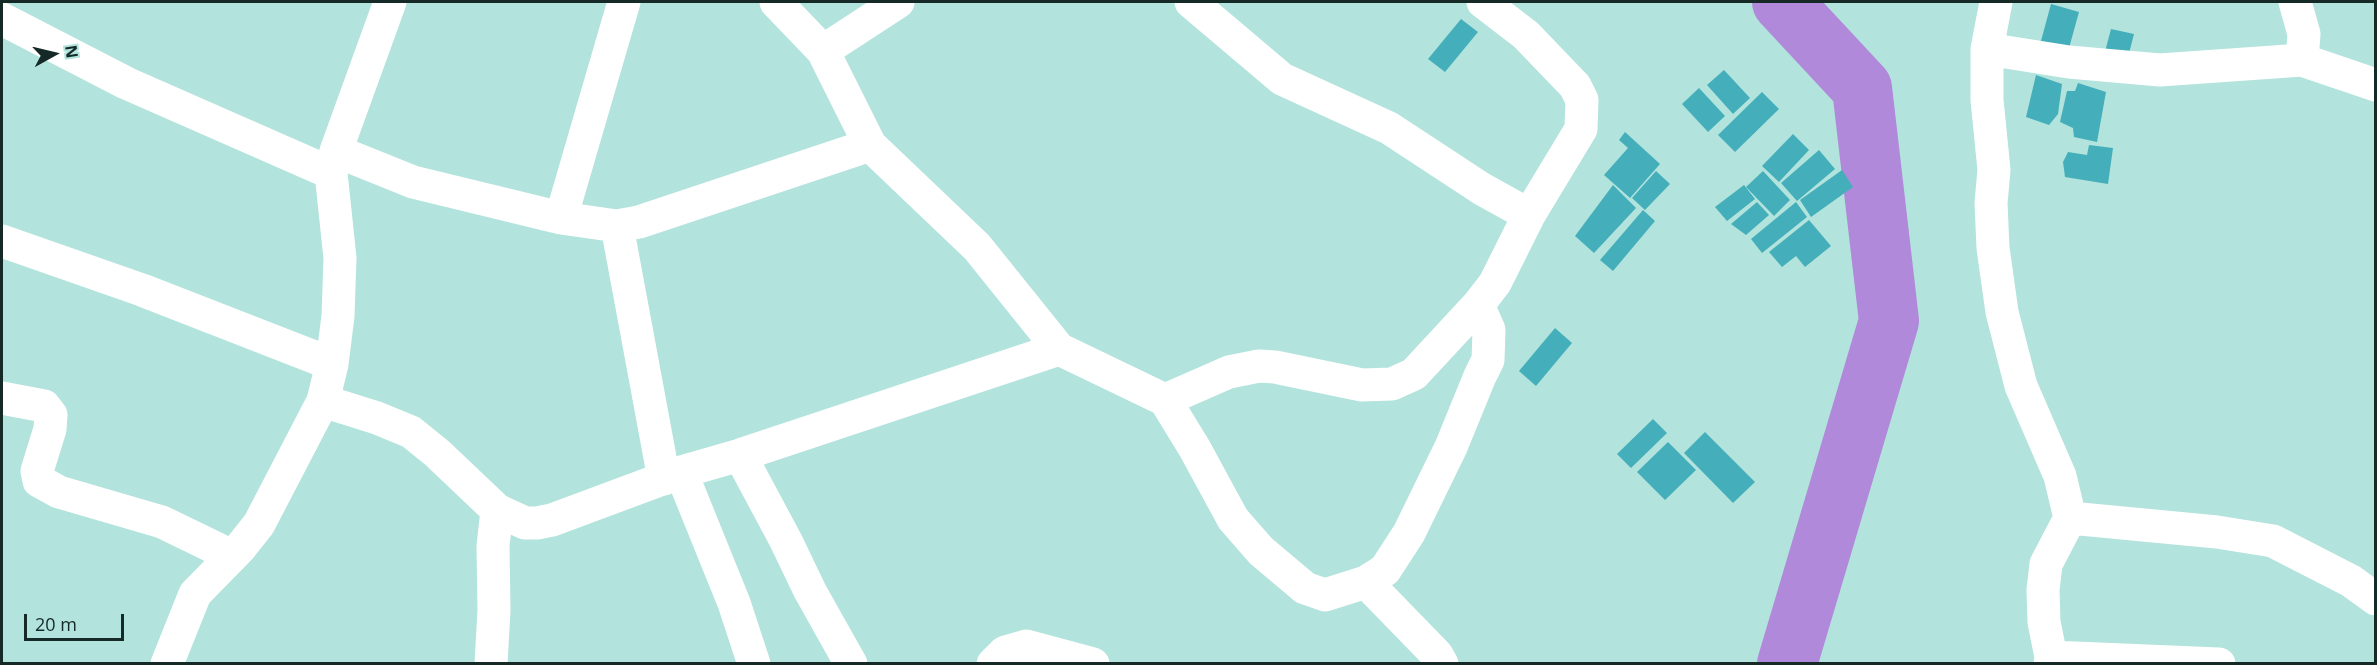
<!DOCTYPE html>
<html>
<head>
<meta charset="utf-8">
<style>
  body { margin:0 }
  #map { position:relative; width:2377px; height:665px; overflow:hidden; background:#b2e3dc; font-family:"Open Sans",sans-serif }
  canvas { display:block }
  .frame { position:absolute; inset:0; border:3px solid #152926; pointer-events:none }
  .north { position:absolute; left:24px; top:24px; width:60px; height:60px; -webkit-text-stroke:4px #b2e3dc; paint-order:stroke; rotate:82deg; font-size:16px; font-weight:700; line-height:24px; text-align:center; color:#152926 }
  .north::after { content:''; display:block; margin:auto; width:21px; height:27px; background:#152926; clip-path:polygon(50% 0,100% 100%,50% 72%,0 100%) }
  .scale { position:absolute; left:24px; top:614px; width:100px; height:27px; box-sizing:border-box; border:3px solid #152926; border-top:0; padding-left:8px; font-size:18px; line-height:21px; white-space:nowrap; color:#152926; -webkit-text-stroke:4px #b2e3dc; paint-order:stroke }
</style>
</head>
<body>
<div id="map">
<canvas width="2377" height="665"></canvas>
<div class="frame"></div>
<div class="north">N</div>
<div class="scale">20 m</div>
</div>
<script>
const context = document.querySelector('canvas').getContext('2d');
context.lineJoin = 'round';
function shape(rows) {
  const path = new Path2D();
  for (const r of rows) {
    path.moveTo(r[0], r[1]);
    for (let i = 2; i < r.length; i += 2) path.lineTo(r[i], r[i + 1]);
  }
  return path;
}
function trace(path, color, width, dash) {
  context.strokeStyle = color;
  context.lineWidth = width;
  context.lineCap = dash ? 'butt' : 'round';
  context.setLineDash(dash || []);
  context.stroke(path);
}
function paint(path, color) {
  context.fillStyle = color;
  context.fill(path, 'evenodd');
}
trace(shape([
  [1782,2,1862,88,1889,321,1787,664]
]), '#b089da', 60);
paint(shape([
  [2051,4,2079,12,2066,59,2038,52],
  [1461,19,1478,32,1445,72,1428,59],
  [2111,29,2134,34,2126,65,2103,59],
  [1724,70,1750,98,1733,114,1707,85],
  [2036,75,2062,84,2058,114,2049,125,2026,117],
  [2078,83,2106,92,2097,142,2074,137,2073,128,2060,122,2067,91,2075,91],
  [1699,88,1725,116,1708,132,1682,104],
  [1762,92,1779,109,1735,152,1718,135],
  [1625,132,1660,164,1630,198,1604,175,1628,148,1619,140],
  [1793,134,1809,150,1779,182,1762,166],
  [2089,145,2113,148,2108,184,2065,177,2063,162,2068,152,2087,155],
  [1819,150,1835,169,1797,201,1781,183],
  [1842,170,1853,187,1811,217,1800,200],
  [1656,171,1670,184,1645,210,1632,198],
  [1763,171,1790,200,1774,216,1746,187],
  [1613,185,1636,208,1594,253,1575,236],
  [1744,185,1755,199,1727,221,1715,207],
  [1757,202,1769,215,1746,235,1731,224],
  [1796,202,1807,217,1762,253,1751,239],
  [1643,210,1655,221,1613,271,1600,260],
  [1809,220,1831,246,1805,267,1796,256,1782,267,1769,252],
  [1555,328,1572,343,1536,386,1519,371],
  [1653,419,1667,433,1631,468,1617,454],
  [1705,432,1755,482,1733,503,1684,453],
  [1668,442,1696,470,1665,500,1637,472]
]), '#44afbb');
trace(shape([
  [776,2,823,51,870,145,977,247,1059,349,1165,400,1229,372,1259,366,1275,367,1362,385,1392,384,1414,374,1478,305,1495,283,1529,215,1581,129,1582,100,1575,86,1526,35,1483,2],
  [1191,2,1282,79,1389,128,1482,189,1529,215],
  [1996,2,1987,49,1987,100,1994,170,1991,203,1993,248,2002,312,2021,386,2060,476,2070,518,2046,564,2043,590,2044,622,2051,657,2050,664],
  [2295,2,2304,34,2302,60],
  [2,19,126,83,331,173],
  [1987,49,2069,62,2160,70,2302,60,2376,85],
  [823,51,898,2],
  [336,151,413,182,561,218,617,226,639,222,870,145],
  [561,218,624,2],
  [617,226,664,479],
  [2,241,142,290,332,364],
  [2,398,44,406,51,415,50,429,37,471,39,481,59,492,162,522,232,556],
  [1165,400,1195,449,1233,519,1261,551,1305,588,1325,595,1366,582,1385,570,1409,533,1451,447,1480,376,1488,360,1489,330,1478,305],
  [323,401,377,418,411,432,437,453,497,510,525,523,537,523,552,520,681,472,740,455,1059,349],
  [740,455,786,541,810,591,851,664],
  [681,472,734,603,754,664],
  [2070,518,2217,532,2273,541,2351,581,2376,599],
  [1366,582,1437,655,1442,664],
  [2051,657,2219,664],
  [167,664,195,594,240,548,259,524,323,401,332,364,338,316,340,258,331,173,336,151,390,2],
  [491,664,494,610,493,546,497,510],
  [993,664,1005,652,1026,646,1093,664]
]), '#fff', 33);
</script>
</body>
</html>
